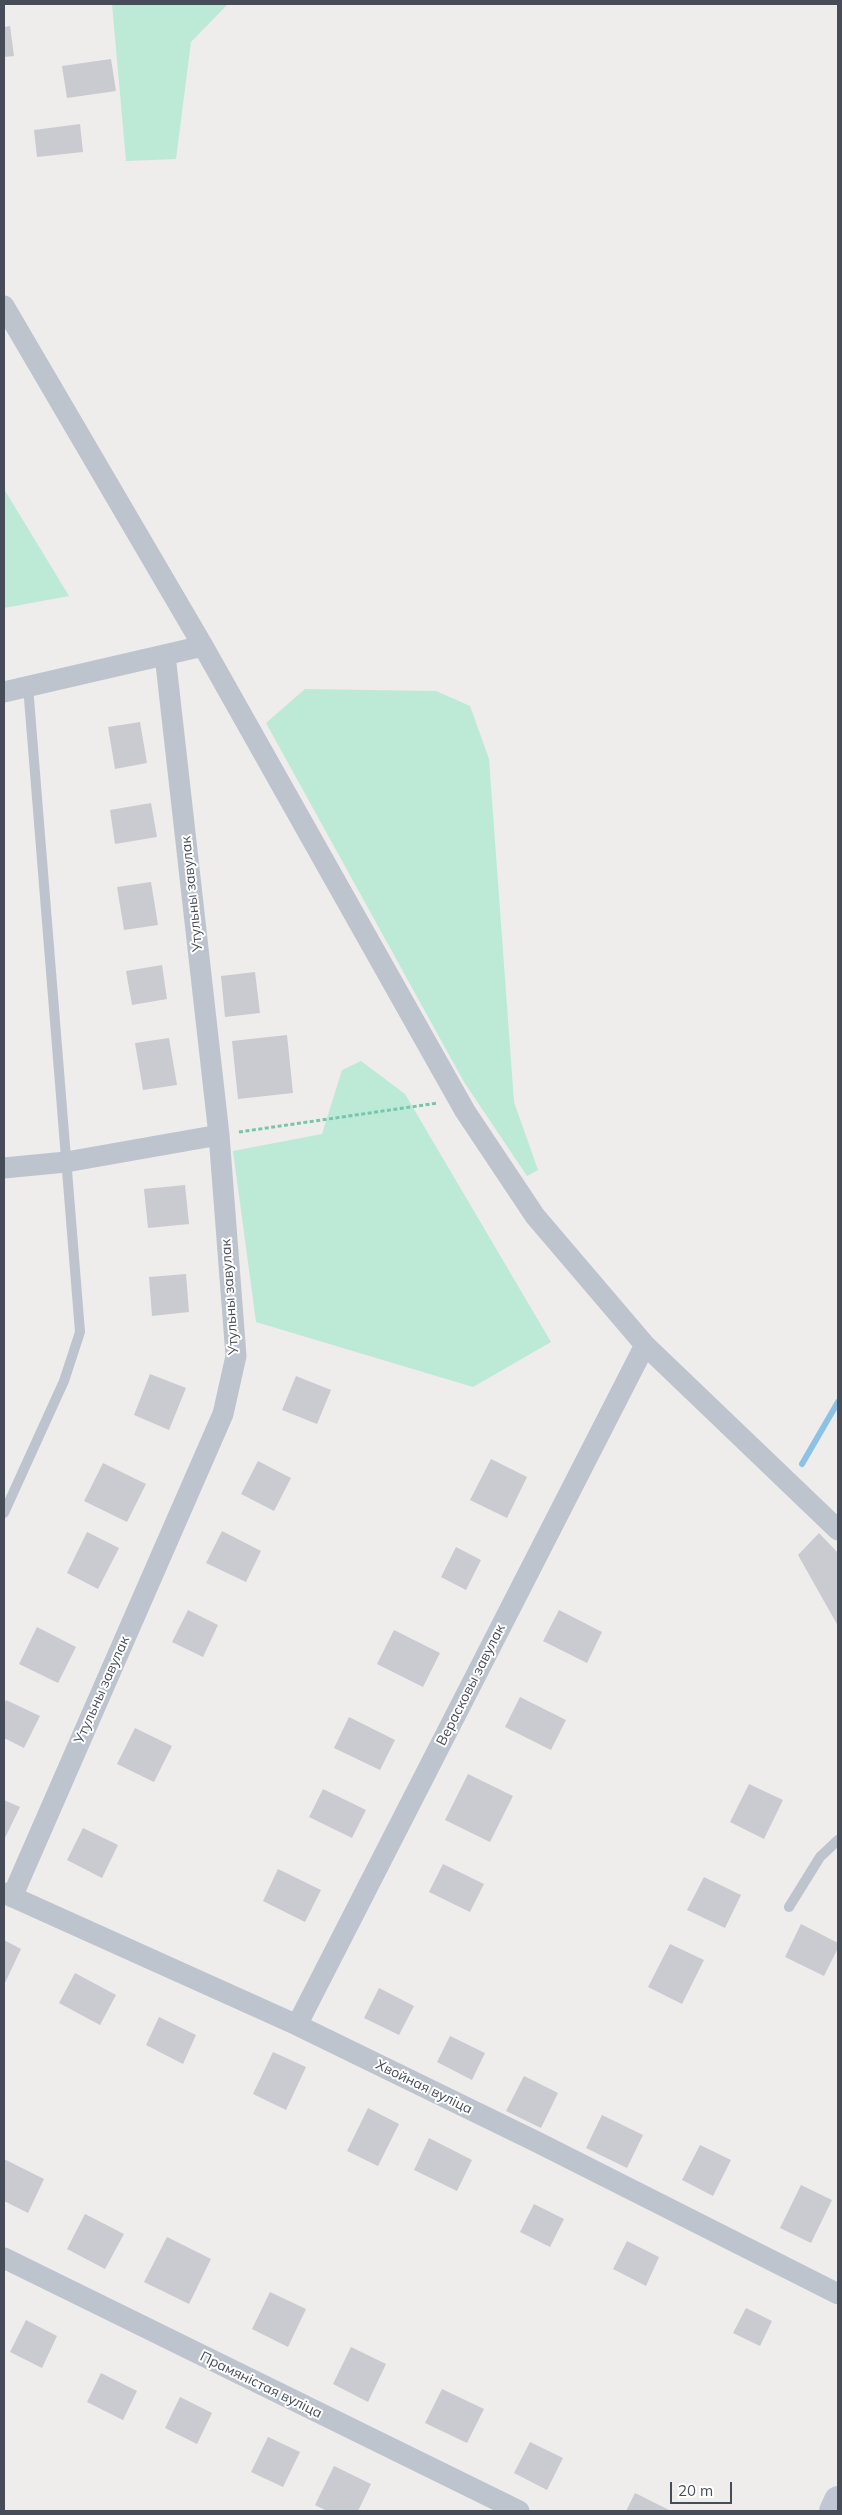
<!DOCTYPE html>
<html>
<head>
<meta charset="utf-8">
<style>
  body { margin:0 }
  #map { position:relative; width:842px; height:2515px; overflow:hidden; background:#efecec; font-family:Mulish,sans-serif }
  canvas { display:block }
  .frame { position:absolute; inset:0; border:5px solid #464c58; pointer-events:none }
  .scale { position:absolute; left:670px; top:2482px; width:62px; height:22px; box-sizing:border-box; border:2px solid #464c58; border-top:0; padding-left:6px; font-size:15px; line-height:18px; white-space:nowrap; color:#464c58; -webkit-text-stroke:4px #fff; paint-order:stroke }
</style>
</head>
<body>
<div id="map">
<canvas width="842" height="2515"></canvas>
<div class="frame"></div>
<div class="scale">20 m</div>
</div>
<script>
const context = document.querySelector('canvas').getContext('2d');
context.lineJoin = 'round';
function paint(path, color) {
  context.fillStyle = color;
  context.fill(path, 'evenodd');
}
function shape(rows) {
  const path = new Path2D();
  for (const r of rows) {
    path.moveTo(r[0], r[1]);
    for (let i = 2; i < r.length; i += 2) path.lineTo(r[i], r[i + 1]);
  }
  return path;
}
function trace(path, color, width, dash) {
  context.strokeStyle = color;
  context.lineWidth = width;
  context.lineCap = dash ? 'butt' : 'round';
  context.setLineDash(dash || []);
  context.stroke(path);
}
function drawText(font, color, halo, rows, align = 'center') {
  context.font = font + ' Mulish,sans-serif';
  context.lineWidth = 4;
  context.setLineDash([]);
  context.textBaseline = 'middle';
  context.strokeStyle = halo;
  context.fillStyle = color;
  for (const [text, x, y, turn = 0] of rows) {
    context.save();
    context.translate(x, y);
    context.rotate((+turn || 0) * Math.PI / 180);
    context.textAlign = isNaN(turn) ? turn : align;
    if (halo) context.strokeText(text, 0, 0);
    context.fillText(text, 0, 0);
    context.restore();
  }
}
paint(shape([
  [112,4,228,4,191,42,176,159,126,161],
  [4,489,69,596,4,608],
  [305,689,436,691,470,706,489,759,514,1102,538,1170,527,1176,464,1082,266,723],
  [361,1061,405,1094,551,1342,473,1387,256,1322,233,1151,322,1134,342,1070]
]), '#bcead6');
trace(shape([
  [802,1464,838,1402]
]), '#8cc3e4', 6);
paint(shape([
  [10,26,14,56,4,57,4,27],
  [111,59,116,91,67,98,62,66],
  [80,124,83,152,37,157,34,130],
  [140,722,147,763,115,769,108,727],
  [151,803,157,837,115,844,110,810],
  [151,882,158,925,124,930,117,887],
  [162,965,167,999,132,1005,126,971],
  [255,972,260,1013,225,1017,221,976],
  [287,1035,293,1093,238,1099,232,1041],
  [169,1038,177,1085,143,1090,135,1043],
  [185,1185,189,1224,148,1228,144,1189],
  [186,1274,189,1312,152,1316,149,1277],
  [150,1374,186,1388,169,1430,134,1415],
  [296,1376,331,1390,317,1424,282,1410],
  [491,1459,527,1477,507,1518,470,1500],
  [258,1461,291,1478,274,1511,241,1494],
  [103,1463,146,1484,127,1522,84,1501],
  [222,1531,261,1551,246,1582,206,1563],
  [87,1532,119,1548,98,1589,67,1573],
  [819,1533,838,1553,838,1626,798,1555],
  [456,1547,481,1560,466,1590,441,1577],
  [188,1610,218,1625,203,1657,172,1642],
  [559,1610,602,1632,587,1663,543,1641],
  [37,1627,76,1647,58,1683,19,1664],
  [394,1630,440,1653,423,1687,377,1664],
  [520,1697,566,1720,551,1750,505,1727],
  [6,1700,40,1716,24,1748,4,1738,4,1705],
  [349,1717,395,1740,380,1770,334,1748],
  [135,1728,172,1746,154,1782,117,1764],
  [468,1774,513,1796,490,1842,445,1820],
  [749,1784,783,1800,764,1839,730,1822],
  [323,1789,366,1810,352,1838,309,1817],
  [4,1800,20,1807,4,1840],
  [83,1828,118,1845,102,1878,67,1860],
  [443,1864,484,1884,470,1912,429,1892],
  [278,1869,321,1890,305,1922,263,1901],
  [704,1877,741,1895,725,1928,687,1910],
  [801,1924,838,1943,838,1948,824,1976,785,1957],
  [4,1940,21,1949,4,1985],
  [670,1944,704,1960,682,2004,648,1987],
  [75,1973,116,1995,100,2025,59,2003],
  [379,1988,414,2006,399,2035,364,2018],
  [159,2017,196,2035,183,2064,146,2045],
  [450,2036,485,2053,472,2080,437,2062],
  [273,2052,306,2067,286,2110,253,2094],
  [524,2076,558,2093,541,2128,506,2111],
  [368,2108,399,2124,378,2166,347,2151],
  [602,2115,643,2135,627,2168,586,2148],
  [429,2138,472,2160,457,2191,414,2170],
  [700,2145,731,2160,713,2196,682,2180],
  [4,2159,44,2179,28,2213,4,2201],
  [801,2185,832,2200,811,2243,780,2228],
  [534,2204,564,2219,550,2247,520,2232],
  [85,2214,124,2234,105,2269,67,2249],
  [167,2237,211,2259,189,2304,144,2282],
  [627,2241,659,2257,646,2286,613,2269],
  [270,2292,306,2309,288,2347,252,2329],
  [746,2308,772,2321,760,2346,733,2333],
  [26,2320,57,2336,42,2368,10,2352],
  [351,2347,386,2364,368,2402,333,2384],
  [101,2373,137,2391,123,2420,87,2402],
  [442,2389,484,2409,467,2443,425,2423],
  [180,2397,212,2413,197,2444,165,2428],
  [268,2437,300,2452,283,2487,251,2472],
  [530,2442,563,2458,547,2490,514,2473],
  [334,2466,371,2484,358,2511,327,2511,315,2505],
  [635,2493,671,2511,626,2511]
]), '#cacad1');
trace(shape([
  [239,1132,438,1103]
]), '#77c5ac', 3, [4, 2.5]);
trace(shape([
  [4,1513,64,1381,80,1332,28,686],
  [789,1907,820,1857,838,1840]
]), '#bec4ce', 10);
trace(shape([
  [4,306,203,646,465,1111,535,1216,645,1345,838,1530],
  [4,692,203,646],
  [4,1168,66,1162,219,1135],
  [4,1893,297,2025,537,2142,838,2294],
  [12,1897,223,1414,236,1356,219,1135,165,655],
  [297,2025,645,1345],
  [4,2258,519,2511]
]), '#bec4ce', 21);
trace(shape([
  [833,2511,838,2500]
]), '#c0c6d4', 28);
drawText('14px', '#464c58', '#fff', [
  ["Утульны завулак",192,894,-96],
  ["Утульны завулак",230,1297,-94],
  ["Верасковы завулак",471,1685,-63],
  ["Утульны завулак",102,1690,-66],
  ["Хвойная вуліца",424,2087,26],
  ["Прамяністая вуліца",261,2385,26]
]);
</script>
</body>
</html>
